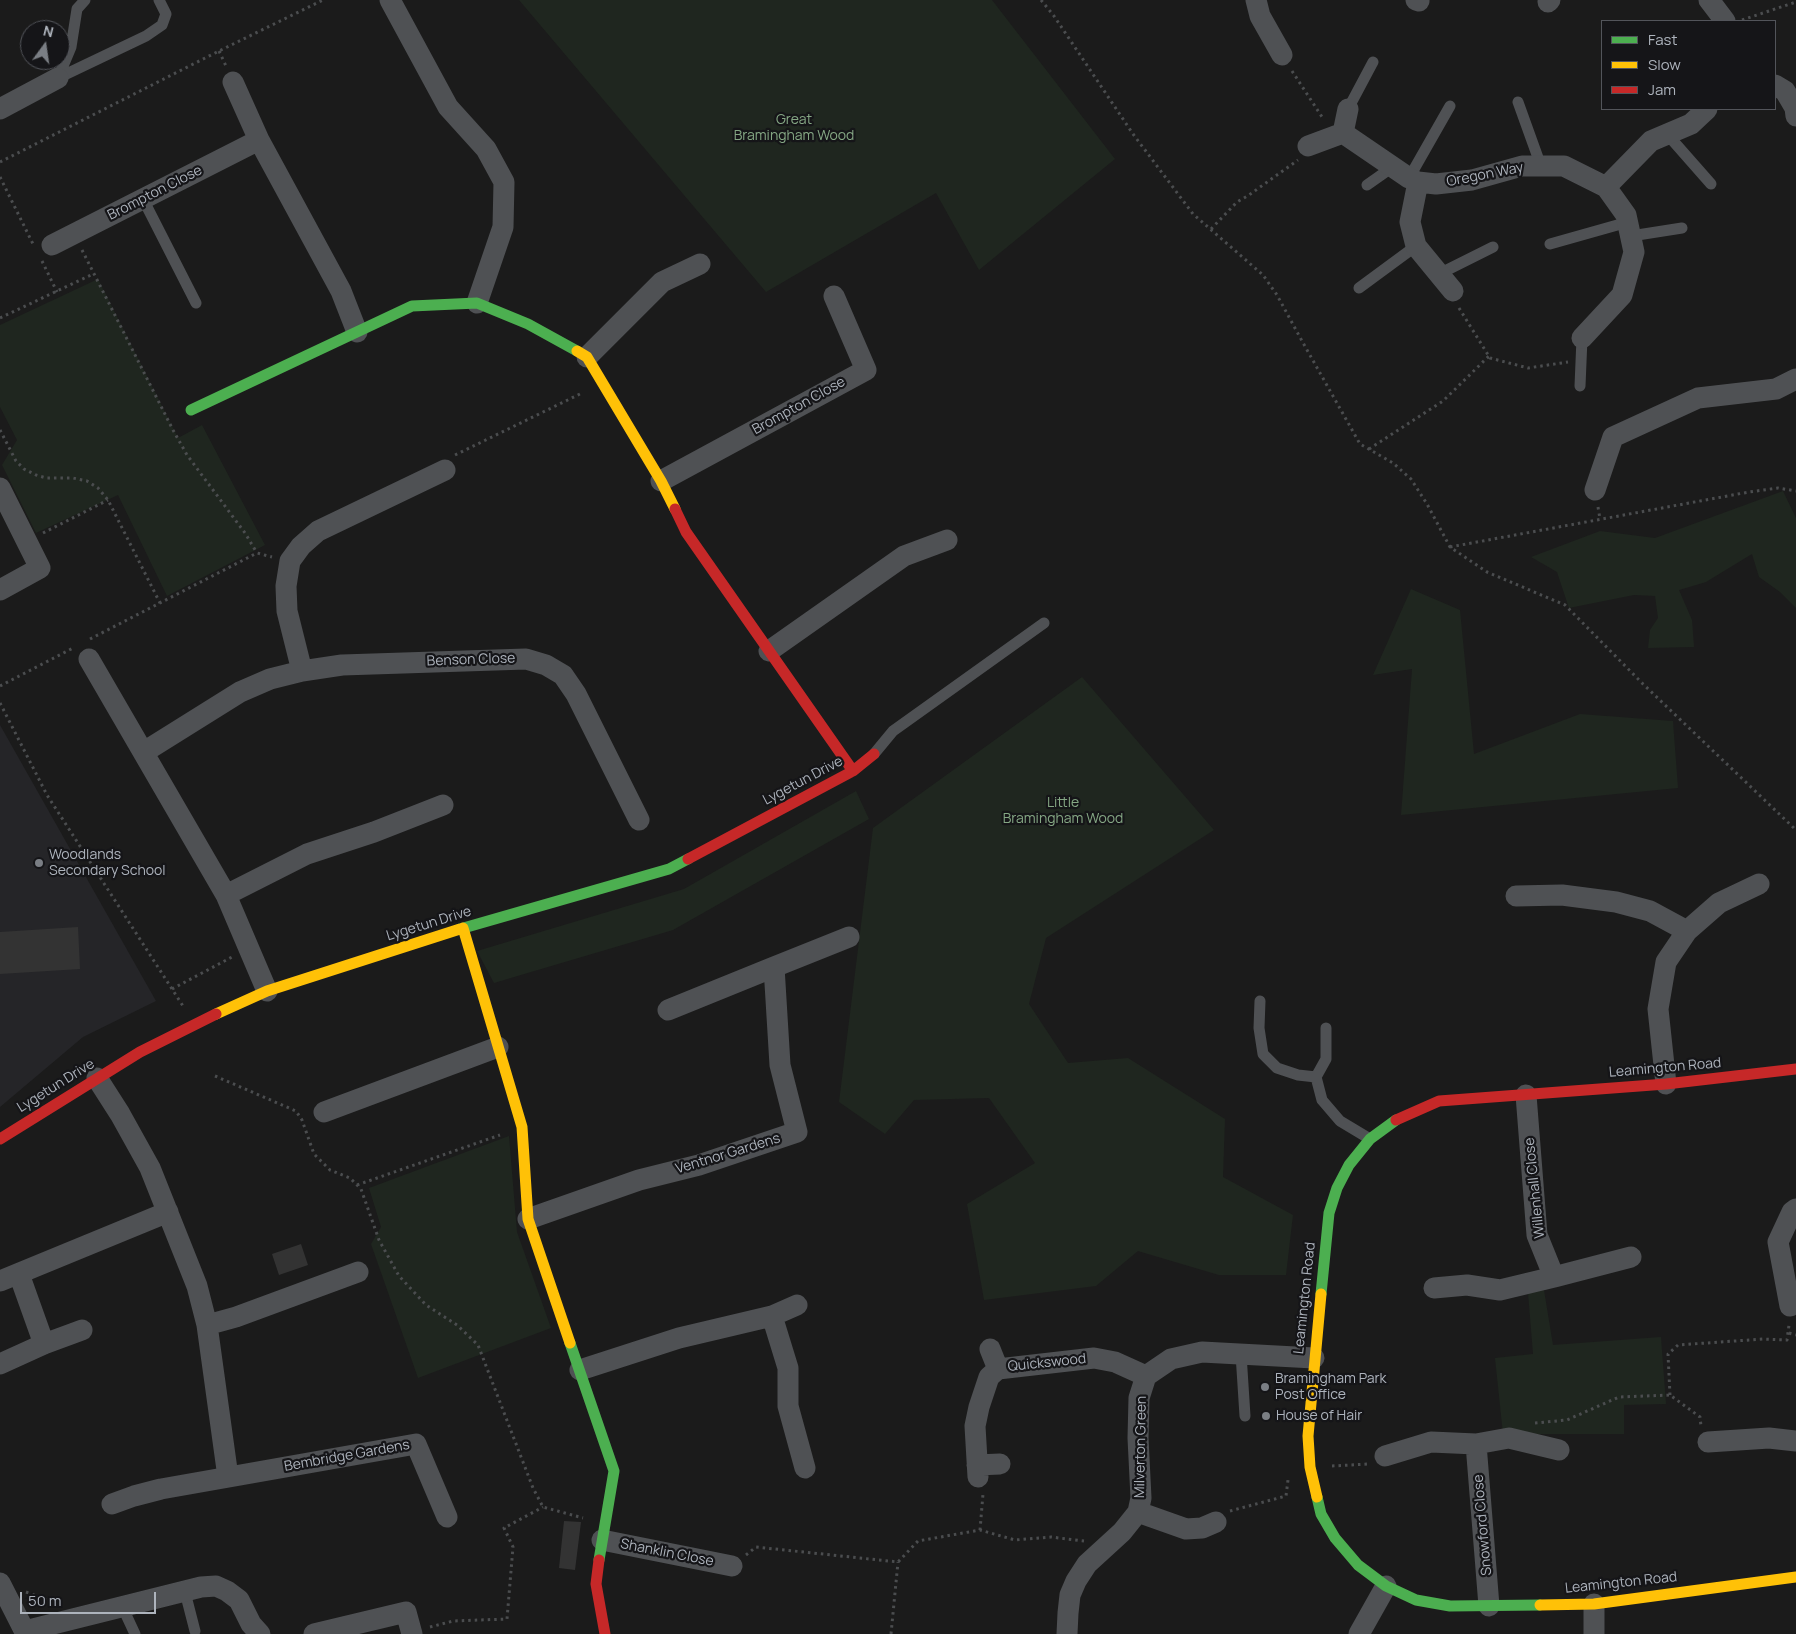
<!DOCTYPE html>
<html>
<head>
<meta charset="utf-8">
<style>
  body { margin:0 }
  #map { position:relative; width:1796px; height:1634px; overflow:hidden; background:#1b1b1b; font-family:Manrope,sans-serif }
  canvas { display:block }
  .legend { position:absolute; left:1601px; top:20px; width:175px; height:90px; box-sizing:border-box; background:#151518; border:1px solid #52545a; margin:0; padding:6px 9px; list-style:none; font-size:15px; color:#adb3bc }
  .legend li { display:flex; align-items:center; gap:10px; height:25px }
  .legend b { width:25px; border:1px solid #52545a }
  .north { position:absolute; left:20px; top:20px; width:50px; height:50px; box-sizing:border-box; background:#151518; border:1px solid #52545a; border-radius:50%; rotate:14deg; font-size:14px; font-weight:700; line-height:20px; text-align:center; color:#adb3bc }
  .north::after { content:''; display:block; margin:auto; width:18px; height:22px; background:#7a7e84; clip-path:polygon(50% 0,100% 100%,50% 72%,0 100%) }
  .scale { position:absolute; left:20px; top:1592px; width:136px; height:22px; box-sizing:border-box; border:2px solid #adb3bc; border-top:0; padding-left:6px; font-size:15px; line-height:18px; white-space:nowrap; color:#adb3bc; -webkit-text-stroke:4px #151518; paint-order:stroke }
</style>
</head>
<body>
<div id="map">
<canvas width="1796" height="1634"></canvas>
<ul class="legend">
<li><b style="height:6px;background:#4caf50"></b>Fast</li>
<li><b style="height:6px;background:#ffc107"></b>Slow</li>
<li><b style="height:6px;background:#c62828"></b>Jam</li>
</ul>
<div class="north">N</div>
<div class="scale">50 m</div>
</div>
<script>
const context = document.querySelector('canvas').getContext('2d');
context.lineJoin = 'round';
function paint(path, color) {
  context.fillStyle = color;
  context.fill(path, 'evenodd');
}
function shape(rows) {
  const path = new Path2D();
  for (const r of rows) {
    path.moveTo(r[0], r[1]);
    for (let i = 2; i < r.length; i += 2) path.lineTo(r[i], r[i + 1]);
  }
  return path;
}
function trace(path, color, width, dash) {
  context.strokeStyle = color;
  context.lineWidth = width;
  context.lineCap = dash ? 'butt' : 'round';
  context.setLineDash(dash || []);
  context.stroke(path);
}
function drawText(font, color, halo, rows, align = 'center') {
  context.font = font + ' Manrope,sans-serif';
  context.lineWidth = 4.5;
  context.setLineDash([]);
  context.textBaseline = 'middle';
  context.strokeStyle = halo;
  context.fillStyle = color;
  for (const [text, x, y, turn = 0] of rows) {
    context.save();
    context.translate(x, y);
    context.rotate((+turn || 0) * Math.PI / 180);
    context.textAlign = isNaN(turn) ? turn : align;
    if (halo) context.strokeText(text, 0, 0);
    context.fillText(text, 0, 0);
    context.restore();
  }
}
paint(shape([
  [0,725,156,1001,83,1037,0,1107]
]), '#252528');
paint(shape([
  [519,0,992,0,1115,159,979,270,936,193,766,292],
  [98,279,178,438,202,425,265,545,167,596,118,495,36,533,2,465,17,440,0,407,0,325],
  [1783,491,1796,518,1796,608,1780,592,1759,577,1752,554,1706,582,1679,590,1692,620,1694,647,1648,648,1650,630,1658,618,1655,596,1634,595,1569,608,1557,572,1531,557,1600,531,1655,538],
  [1411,589,1460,610,1474,754,1580,714,1673,721,1678,788,1401,815,1412,669,1373,675],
  [1082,677,1214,830,1046,938,1029,1004,1068,1063,1128,1058,1225,1119,1223,1177,1293,1215,1286,1275,1219,1275,1138,1251,1096,1286,984,1300,967,1204,1035,1163,989,1098,914,1100,885,1134,839,1102,873,828],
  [856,791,869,819,673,930,494,983,477,951,684,889],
  [509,1136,517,1232,551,1328,418,1378,371,1244,381,1227,369,1188],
  [1544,1290,1553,1345,1661,1337,1666,1404,1624,1405,1624,1434,1503,1434,1495,1358,1533,1354,1528,1293]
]), '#1f261f');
paint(shape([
  [78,927,80,969,0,974,0,932],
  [301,1244,308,1265,279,1275,272,1254],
  [564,1521,581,1522,575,1570,559,1568]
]), '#333');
trace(shape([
  [1041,0,1054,16,1133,134,1193,214,1263,275,1277,295,1302,341,1360,444,1393,463,1411,479,1427,504,1450,547,1487,572,1565,605,1643,684,1796,830],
  [1742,20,1796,2],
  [219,51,226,66],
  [1292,71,1324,120],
  [0,162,219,51,323,0],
  [0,177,33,244],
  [1211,229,1237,202,1249,195,1298,160],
  [82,250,173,430,187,455,245,533,257,553],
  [42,261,57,292],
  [1459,308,1490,358,1528,368,1568,362],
  [0,318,93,274],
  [0,430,16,461,24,469,36,475,46,478,73,478,87,481,98,488,108,500,160,603],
  [1369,449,1443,401,1489,356],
  [455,455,582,393],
  [1598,507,1600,519],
  [43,533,108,500],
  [1450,547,1749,492,1778,488,1796,491],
  [90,639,257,553,272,557],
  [0,686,73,648],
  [0,703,47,795,183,1006],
  [172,989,232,957],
  [215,1076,296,1111,302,1120,314,1154,330,1170,350,1178,361,1189,379,1240,399,1276,426,1305,457,1325,478,1345,533,1488,543,1507,583,1518],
  [357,1185,500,1135],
  [1789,1333,1796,1335],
  [1670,1395,1668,1354,1678,1345,1763,1339,1787,1340,1789,1325],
  [1535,1423,1567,1420,1619,1397,1670,1395,1700,1417,1701,1426],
  [1332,1466,1368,1464],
  [1230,1511,1286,1496,1288,1480],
  [980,1530,983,1494],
  [746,1555,756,1547,898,1562,918,1541,980,1530,1015,1540,1051,1537,1084,1541],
  [26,1592,55,1603],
  [430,1627,453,1621,507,1619,513,1547,504,1528,543,1507],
  [891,1634,898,1562]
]), '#4b4d4f', 3, [2.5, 4]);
trace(shape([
  [58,78,146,36,162,25,166,14,159,0],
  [58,78,71,47,77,9,85,0],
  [1518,102,1541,166],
  [1348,109,1373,62],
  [1667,134,1711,184],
  [1409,178,1450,106],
  [1367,185,1394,166],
  [143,199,196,303],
  [1631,236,1682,228],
  [1550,244,1628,222],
  [1439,274,1493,247],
  [1359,288,1416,246],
  [1580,386,1582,338],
  [874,754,893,731,1044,623],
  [1260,1001,1259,1028,1263,1054,1277,1068,1298,1075,1316,1077,1326,1059,1326,1028],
  [1316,1077,1322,1100,1340,1121,1370,1139],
  [1241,1354,1245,1416],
  [185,1592,195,1631],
  [122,1606,135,1634]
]), '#4f5154', 11);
trace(shape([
  [390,0,448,107,486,149,504,182,503,227,477,303],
  [1256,0,1260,16,1282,55],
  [1416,0,1419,1],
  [1709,0,1725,21],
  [1548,2,1550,0],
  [233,82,259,140,341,291,357,332],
  [1775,85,1785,91,1795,108,1796,116],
  [0,109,58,78],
  [1343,133,1348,109],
  [1308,146,1343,133,1409,178,1418,182,1436,184,1472,180,1522,166,1564,166,1606,187,1626,215,1634,252,1622,295,1582,338],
  [1418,182,1410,222,1416,246,1453,291],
  [1606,187,1651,141,1691,124,1707,109],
  [52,245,259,140],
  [587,357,662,282,700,264],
  [661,481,866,370,834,296],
  [0,488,40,568,0,590],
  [1595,490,1613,437,1698,398,1776,389,1796,379],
  [769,651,904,556,947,540],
  [89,659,226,895,267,991],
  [302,671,287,611,286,586,290,561,301,546,318,531,445,470],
  [144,752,240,692,270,679,302,671,342,665,526,659,546,665,563,675,576,694,639,820],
  [226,895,307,854,374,832,443,805],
  [1516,896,1562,895,1616,902,1650,911,1687,931],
  [774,967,849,937],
  [97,1078,120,1114,150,1168,197,1286,207,1325,228,1477],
  [1666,1084,1658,1009,1666,962,1687,931,1719,903,1759,884],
  [324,1112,498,1047],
  [528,1219,639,1180,699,1165,797,1132,780,1065,774,967,668,1010],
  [19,1274,44,1344],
  [1554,1277,1631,1257],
  [0,1281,168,1212],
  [1434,1288,1467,1285,1500,1290,1554,1277,1537,1235,1526,1095],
  [1790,1306,1778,1242,1792,1212,1796,1209],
  [772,1316,797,1305],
  [207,1325,236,1317,358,1272],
  [990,1349,998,1369],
  [0,1364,44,1344,82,1330],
  [580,1370,679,1338,772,1316,788,1368,788,1406,805,1468],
  [1708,1442,1769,1438,1796,1441],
  [1476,1444,1509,1438,1559,1450],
  [1385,1456,1431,1442,1476,1444,1489,1606],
  [977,1465,1000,1464],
  [978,1477,975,1426,979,1407,989,1377,998,1369,1094,1358,1115,1362,1146,1376],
  [112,1504,134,1496,161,1489,416,1444,447,1517],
  [1138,1512,1186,1529,1202,1528,1216,1522],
  [602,1540,732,1566],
  [0,1583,26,1634],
  [1594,1604,1594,1634],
  [25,1631,201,1587,216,1586,227,1591,239,1600,251,1624,260,1634],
  [314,1634,406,1612,412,1634],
  [1067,1634,1068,1613,1070,1595,1076,1581,1087,1564,1122,1532,1138,1512,1141,1498,1138,1438,1139,1398,1146,1376,1171,1359,1202,1352,1314,1358],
  [1359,1634,1386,1586]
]), '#4f5154', 21);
trace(shape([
  [191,410,412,306,477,303,528,324,577,351],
  [460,929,669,869,688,859],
  [1321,1294,1329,1213,1337,1188,1349,1165,1370,1139,1396,1120],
  [570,1343,614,1471,599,1560],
  [1317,1497,1321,1514,1335,1538,1358,1565,1386,1586,1416,1600,1450,1606,1540,1605]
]), '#4caf50', 11);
trace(shape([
  [577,351,587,357,661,481,675,509],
  [463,928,522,1127,528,1219,570,1343],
  [216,1014,267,991,460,929],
  [1317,1497,1310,1467,1308,1436,1321,1294],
  [1540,1605,1594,1604,1796,1577]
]), '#ffc107', 11);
trace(shape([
  [675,509,686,532,853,771],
  [688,859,853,771,874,754],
  [1396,1120,1439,1101,1666,1084,1796,1069],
  [0,1139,140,1052,216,1014],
  [599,1560,596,1584,605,1634]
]), '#c62828', 11);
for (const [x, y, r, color] of [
  [39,863,5,"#7a7e84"],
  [1265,1387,5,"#7a7e84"],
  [1266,1416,5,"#7a7e84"]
]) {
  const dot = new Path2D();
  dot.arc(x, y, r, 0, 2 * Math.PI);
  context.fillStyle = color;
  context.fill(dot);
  trace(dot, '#151518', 2);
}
drawText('14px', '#85a784', '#151518', [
  ["Great",794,120],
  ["Bramingham Wood",794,136],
  ["Little",1063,803],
  ["Bramingham Wood",1063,819]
]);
drawText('14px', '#adb3bc', '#151518', [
  ["Oregon Way",1485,175,-11],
  ["Brompton Close",155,193,-27],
  ["Brompton Close",799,406,-29],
  ["Benson Close",471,660,-2],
  ["Lygetun Drive",803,781,-28],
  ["Lygetun Drive",429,924,-17],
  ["Leamington Road",1665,1068,-5],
  ["Lygetun Drive",56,1086,-32],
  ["Ventnor Gardens",728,1154,-17],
  ["Willenhall Close",1535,1188,-96],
  ["Leamington Road",1305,1298,-84],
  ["Quickswood",1047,1363,-6],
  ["Milverton Green",1141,1447,-89],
  ["Bembridge Gardens",347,1456,-10],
  ["Snowford Close",1483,1525,-95],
  ["Shanklin Close",667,1553,11],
  ["Leamington Road",1621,1583,-6]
]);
drawText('14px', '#adb3bc', '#151518', [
  ["Woodlands",49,855],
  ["Secondary School",49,871],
  ["Bramingham Park",1275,1379],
  ["Post Office",1275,1395],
  ["House of Hair",1276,1416]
], 'left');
</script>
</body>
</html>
